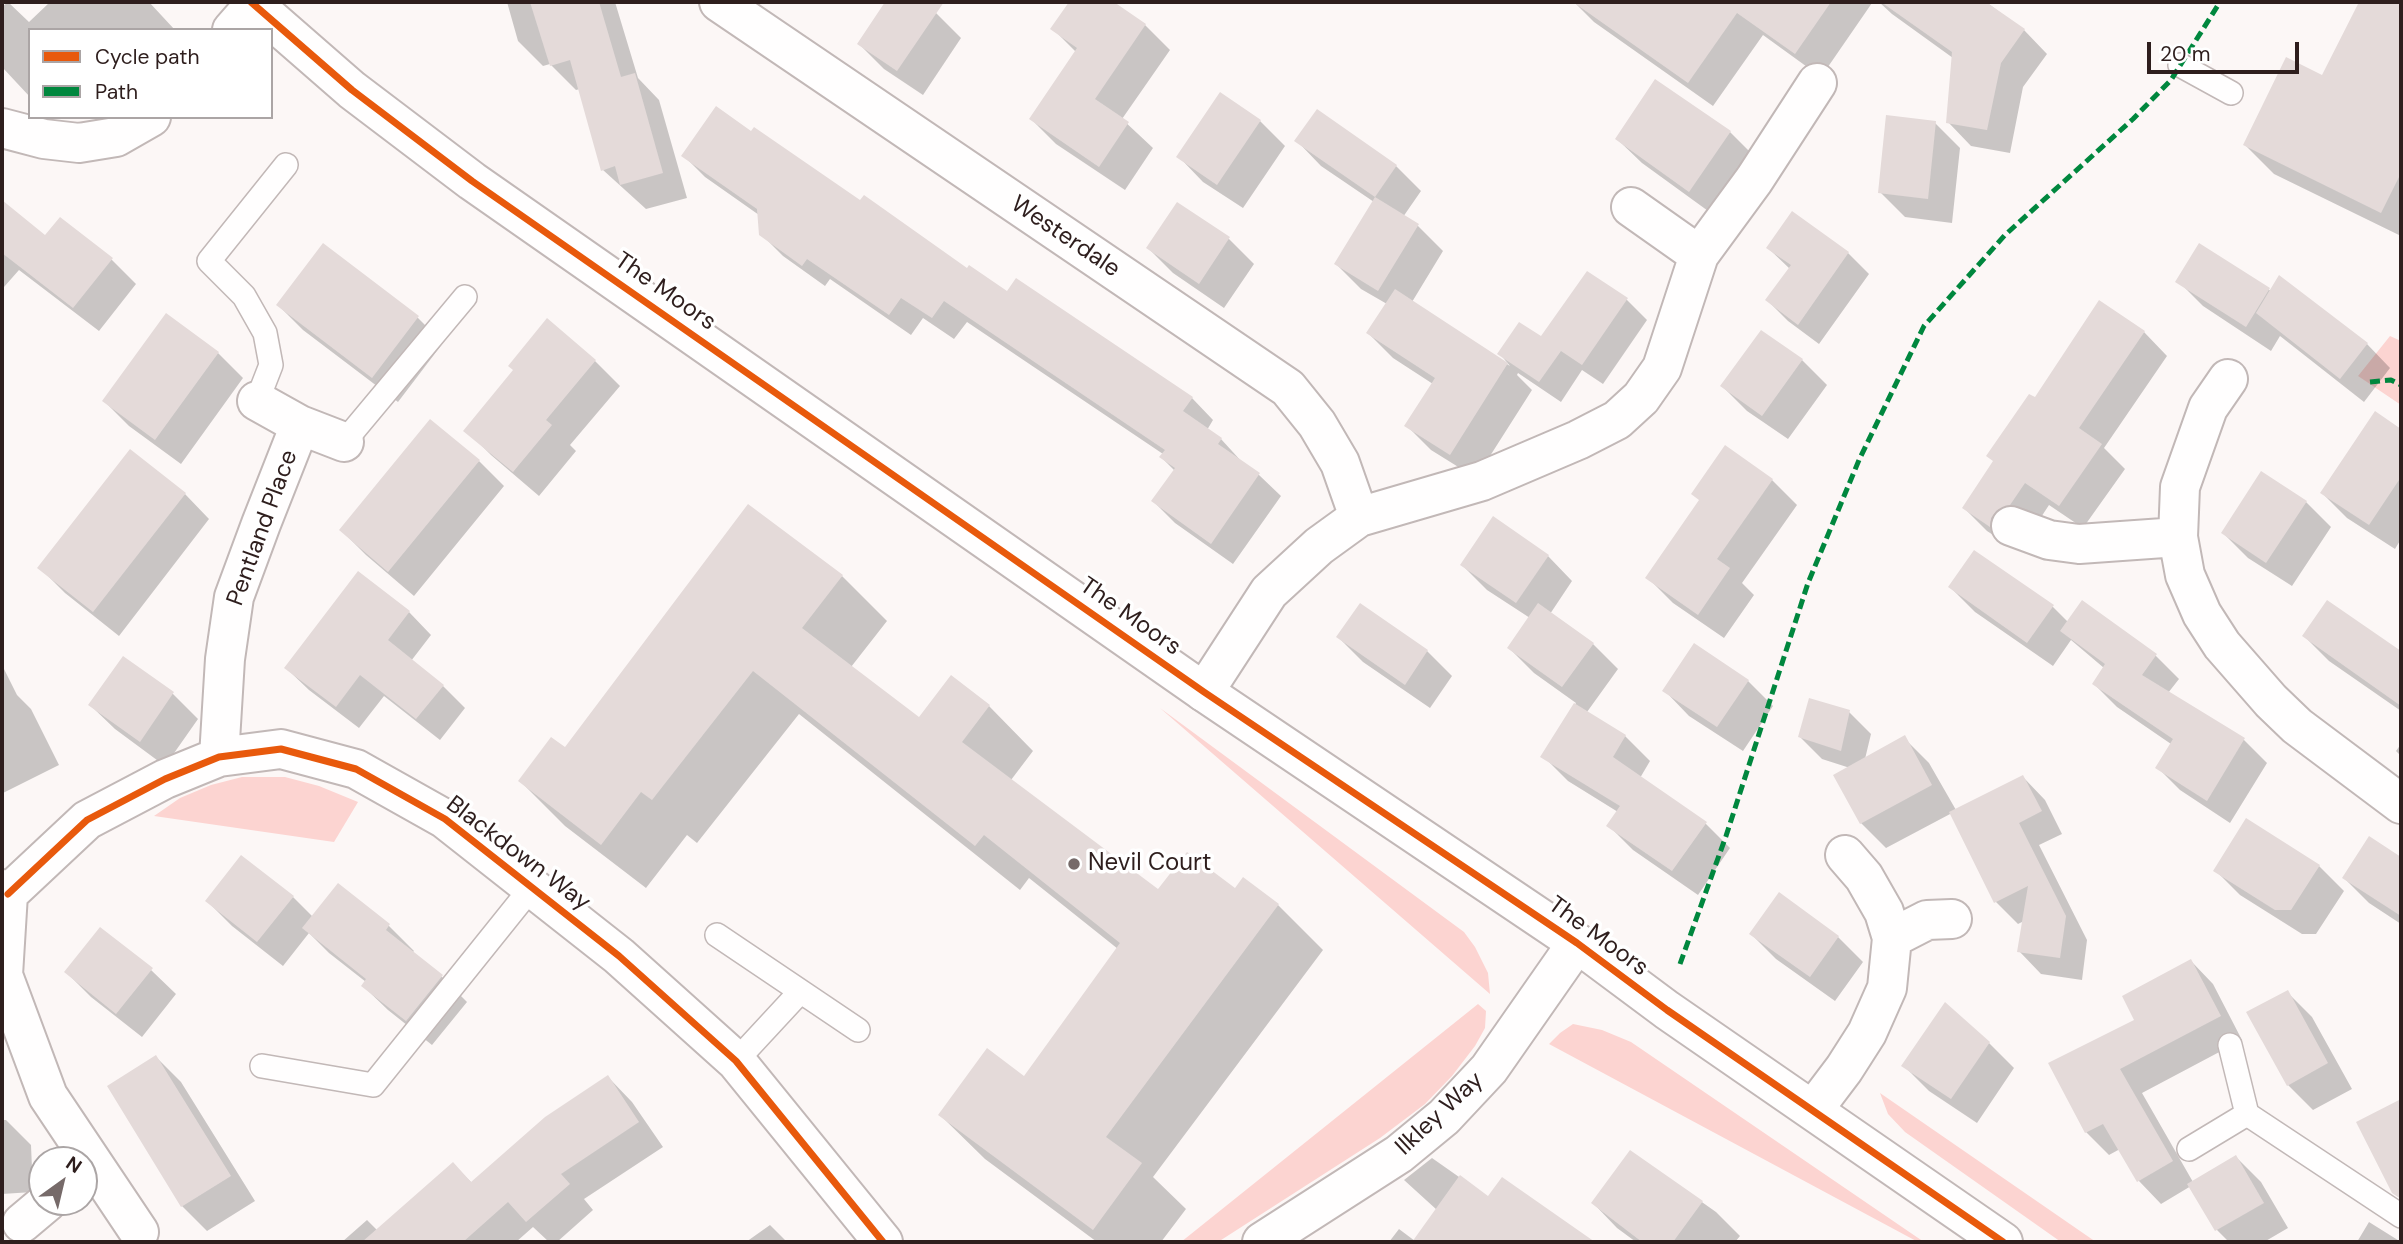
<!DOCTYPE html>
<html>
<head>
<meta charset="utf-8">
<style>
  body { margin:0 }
  #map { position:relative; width:2403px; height:1244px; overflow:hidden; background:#fcf7f6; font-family:"DM Sans",sans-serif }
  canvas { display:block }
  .frame { position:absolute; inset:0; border:4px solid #2e1e1d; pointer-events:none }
  .legend { position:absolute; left:28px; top:28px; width:245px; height:91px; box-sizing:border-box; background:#fff; border:2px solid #aba5a5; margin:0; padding:9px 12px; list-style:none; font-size:21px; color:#2e1e1d }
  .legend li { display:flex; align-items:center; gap:14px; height:35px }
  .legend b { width:35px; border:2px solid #aba5a5 }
  .north { position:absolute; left:28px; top:1146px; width:70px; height:70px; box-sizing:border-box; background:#fff; border:2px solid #aba5a5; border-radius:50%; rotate:34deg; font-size:19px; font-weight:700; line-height:28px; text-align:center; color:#2e1e1d }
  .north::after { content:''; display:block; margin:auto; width:24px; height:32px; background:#766a69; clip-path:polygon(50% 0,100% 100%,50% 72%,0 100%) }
  .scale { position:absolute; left:2147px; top:42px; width:152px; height:32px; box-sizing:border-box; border:4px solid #2e1e1d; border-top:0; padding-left:9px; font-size:21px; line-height:24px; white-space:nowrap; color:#2e1e1d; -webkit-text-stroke:5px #fff; paint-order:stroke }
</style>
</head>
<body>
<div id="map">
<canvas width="2403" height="1244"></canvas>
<div class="frame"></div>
<ul class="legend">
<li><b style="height:9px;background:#e8590c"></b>Cycle path</li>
<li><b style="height:9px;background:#00873e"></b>Path</li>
</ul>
<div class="north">N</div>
<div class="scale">20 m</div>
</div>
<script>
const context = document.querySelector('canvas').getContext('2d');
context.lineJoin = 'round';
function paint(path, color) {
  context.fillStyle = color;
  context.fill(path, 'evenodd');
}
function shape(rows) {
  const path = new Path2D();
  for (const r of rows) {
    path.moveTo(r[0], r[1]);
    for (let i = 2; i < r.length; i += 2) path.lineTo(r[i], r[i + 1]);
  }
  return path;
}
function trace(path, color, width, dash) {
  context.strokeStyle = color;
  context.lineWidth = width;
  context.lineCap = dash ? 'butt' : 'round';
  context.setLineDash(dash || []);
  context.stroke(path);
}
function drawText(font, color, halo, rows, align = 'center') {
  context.font = font + ' "DM Sans",sans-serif';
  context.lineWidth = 7;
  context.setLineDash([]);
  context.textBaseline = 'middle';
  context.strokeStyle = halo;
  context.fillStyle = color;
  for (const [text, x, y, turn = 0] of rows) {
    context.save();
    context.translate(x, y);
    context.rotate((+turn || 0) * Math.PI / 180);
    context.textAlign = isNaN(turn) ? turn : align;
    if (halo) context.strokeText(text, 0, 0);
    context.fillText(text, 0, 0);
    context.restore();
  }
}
paint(shape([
  [2390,336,2401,341,2401,405,2358,376],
  [1160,708,1464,932,1475,947,1488,973,1490,994],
  [242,777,285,777,319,786,358,802,334,842,154,816,180,798,211,785],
  [1478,1004,1486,1011,1485,1028,1475,1046,1452,1076,1425,1104,1380,1138,1218,1242,1181,1242],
  [1573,1024,1602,1030,1631,1042,1924,1242,1918,1242,1549,1044,1560,1033],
  [1880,1093,2096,1242,2061,1242,1905,1132,1888,1114]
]), '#fcd4d1');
paint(shape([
  [8,2,29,22,50,2,149,2,175,30,30,30,30,97,2,67,2,7],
  [507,2,615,2,638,78,659,100,687,198,646,209,603,170,580,89,576,90,550,64,543,66,518,41],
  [888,2,920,2,936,13,961,38,923,95,884,69,859,44],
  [1071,2,1111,2,1145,25,1170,50,1122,119,1153,148,1125,190,1056,144,1031,119,1076,52,1052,28],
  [1574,2,1740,2,1751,11,1758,2,1872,3,1821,77,1763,35,1713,106,1594,22],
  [1879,2,1986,2,2024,30,2047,54,2023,87,2010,153,1971,146,1948,122,1953,58,1892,14],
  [2361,2,2401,2,2401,236,2274,174,2245,145,2323,78],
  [1260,121,1285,146,1243,208,1203,182,1179,157],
  [1935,123,1960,148,1952,223,1905,217,1880,192],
  [1730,132,1755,157,1715,216,1642,163,1617,139],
  [1297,141,1396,166,1421,191,1403,217,1418,226,1443,251,1412,302,1510,366,1500,354,1542,339,1626,299,1647,320,1603,384,1582,370,1561,402,1518,373,1517,375,1532,390,1476,478,1431,450,1406,425,1433,384,1393,358,1368,333,1387,304,1361,289,1336,264,1374,202,1321,166],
  [684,156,861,203,1008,294,1192,398,1213,420,1207,430,1221,439,1242,462,1259,475,1281,496,1233,564,1175,523,1153,501,1175,471,1161,457,1163,454,967,322,954,339,923,318,911,335,830,279,825,286,783,256,761,234,759,215,705,177],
  [2,203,46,237,111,259,136,284,99,331,19,270,4,287,2,285],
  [1793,213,1848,253,1869,274,1819,344,1788,321,1767,300,1790,269,1768,248],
  [1229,239,1254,264,1224,308,1173,273,1148,248],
  [323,246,418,318,443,343,398,402,303,330,278,305],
  [2200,246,2271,291,2367,344,2390,368,2364,402,2280,336,2271,351,2203,306,2178,281],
  [547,321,595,361,620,386,570,445,576,451,539,496,491,455,466,430,515,371],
  [2144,332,2167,356,2104,448,2125,469,2083,528,2049,505,2034,528,2014,542,2013,548,1987,531,1964,508],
  [218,353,243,378,181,464,129,426,104,401],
  [1802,360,1827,385,1788,439,1747,411,1722,386],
  [2375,413,2401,431,2401,539,2395,549,2347,518,2322,493],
  [1725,447,1772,480,1797,505,1742,583,1754,595,1724,638,1673,603,1648,578,1701,501],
  [479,461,504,486,414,596,366,555,341,530],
  [185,494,209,519,119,636,65,593,40,568],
  [2306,502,2331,527,2292,586,2248,558,2223,533],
  [1548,556,1572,581,1550,614,1593,644,1618,669,1587,712,1625,736,1650,761,1640,778,1705,823,1730,848,1698,895,1633,850,1608,825,1618,812,1568,781,1543,756,1576,703,1534,673,1509,648,1530,618,1487,590,1462,565],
  [842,576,887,621,851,667,920,719,989,706,1033,751,1011,780,1159,891,1235,891,1243,880,1278,905,1323,950,1153,1177,1186,1209,1161,1242,1097,1242,985,1159,940,1115,1025,1078,1118,949,1029,878,1020,890,799,714,697,843,687,835,646,888,565,826,520,781,565,750],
  [1950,587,2052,606,2068,622,2083,602,2156,656,2179,679,2168,693,2244,740,2267,763,2230,823,2180,790,2157,767,2171,744,2117,707,2094,684,2104,668,2071,640,2053,666,1975,612],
  [2328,602,2401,653,2401,711,2329,661,2304,636],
  [409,612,431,635,411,661,443,686,465,708,440,740,384,696,359,728,309,690,286,668],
  [1338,637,1427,651,1452,676,1430,708,1363,662],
  [123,658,173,694,198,719,165,766,115,729,90,705],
  [2,665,17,695,31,709,59,765,3,793],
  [1748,681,1773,706,1743,751,1689,716,1665,691],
  [1849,712,1871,734,1865,759,1904,738,1929,763,1956,810,2023,777,2045,800,2062,834,2039,845,2087,940,2082,980,2041,974,2019,951,2024,921,2018,924,1996,902,1952,813,1886,848,1861,823,1850,768,1822,759,1800,737],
  [2401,744,2401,756,2396,751],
  [2369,839,2401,859,2401,924,2369,903,2344,878],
  [2319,866,2344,891,2316,934,2302,934,2240,895,2215,870],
  [338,885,389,926,414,951,412,953,442,977,467,1002,432,1045,388,1010,363,986,366,982,329,953,309,933,283,966,232,926,207,901,293,897,313,917],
  [1779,894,1838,937,1863,962,1835,1001,1776,959,1751,934],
  [2191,961,2213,984,2242,1040,2142,1093,2193,1182,2236,1157,2261,1182,2288,1228,2264,1242,2229,1242,2217,1230,2191,1186,2161,1204,2139,1181,2120,1149,2109,1155,2086,1132,2050,1064,2137,1021],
  [151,970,176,994,142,1037,91,997,66,972],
  [2287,992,2312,1017,2352,1089,2313,1110,2288,1085],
  [1989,1043,2014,1068,1977,1123,1929,1091,1904,1066],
  [156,1057,181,1082,255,1201,207,1231,182,1206],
  [608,1077,632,1102,663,1147,584,1199,593,1210,557,1242,549,1242,533,1227,516,1242,342,1242,367,1220,378,1231,453,1164,472,1183],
  [2,1120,6,1120,31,1145,33,1192,2,1194],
  [1631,1152,1716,1212,1740,1236,1735,1242,1636,1242,1617,1228,1593,1203],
  [1432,1158,1489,1198,1563,1221,1584,1242,1389,1242,1399,1229,1415,1241,1437,1210,1404,1180],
  [2369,1222,2401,1242,2357,1242],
  [770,1225,787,1242,746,1242]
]), '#0003');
paint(shape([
  [530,2,599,2,621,77,635,73,663,173,620,185,615,166,601,171,570,60,550,66],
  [885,2,944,2,897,71,857,44],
  [1069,2,1114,2,1146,24,1095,99,1129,122,1099,167,1029,119,1077,48,1050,29],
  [1573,2,1831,2,1795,54,1737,13,1688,83],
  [1881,2,1986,2,2025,29,2001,63,1987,130,1946,123,1952,52],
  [2359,2,2401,2,2401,173,2381,213,2243,145,2286,57,2322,75],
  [1655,79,1731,131,1689,192,1615,139],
  [1220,92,1261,120,1217,185,1176,157],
  [716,106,751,131,754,127,860,200,864,195,967,268,969,265,1007,291,1016,278,1193,397,1183,411,1222,438,1218,444,1260,473,1211,544,1151,501,1175,468,1159,457,1165,450,944,301,932,318,901,298,889,315,807,259,802,266,759,235,757,209,681,156],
  [1317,109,1397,165,1375,197,1294,141],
  [1886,115,1936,121,1928,199,1878,193],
  [1375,197,1419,224,1378,291,1334,264],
  [2,200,45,235,60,217,113,258,73,308,2,253],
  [1177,202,1230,237,1199,284,1146,248],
  [1792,211,1849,252,1798,325,1765,300,1791,265,1766,248],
  [323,243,419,316,372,378,276,305],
  [2199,243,2270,288,2246,327,2175,282],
  [1587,271,1628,298,1582,365,1561,351,1539,382,1497,354,1519,322,1541,336],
  [2279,275,2368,343,2340,379,2256,313],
  [1395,289,1508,363,1450,455,1404,426,1435,378,1366,333],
  [2099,300,2145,331,2079,428,2102,444,2059,506,2025,483,2010,505,1997,510,1991,518,1990,527,1962,508,1993,461,1986,456,2029,394,2035,397],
  [166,313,219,352,155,440,102,401],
  [547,318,596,360,546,420,552,425,513,472,463,431,513,370,508,366],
  [1761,330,1803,359,1762,416,1720,386],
  [2375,411,2401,429,2401,477,2369,525,2320,493],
  [430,419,480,460,388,572,339,530],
  [1725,445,1773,479,1717,559,1730,568,1698,615,1645,578,1699,500,1691,494],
  [130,449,186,493,93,612,37,568],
  [2261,471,2307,501,2266,563,2221,533],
  [748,504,843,575,802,628,919,717,951,675,990,705,962,742,1158,889,1187,852,1235,888,1243,877,1279,904,1106,1137,1142,1163,1093,1230,938,1115,987,1048,1024,1076,1120,943,984,835,975,846,753,671,652,800,641,792,601,845,518,781,551,737,565,747],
  [1493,516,1549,555,1516,603,1460,565],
  [1974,550,2054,605,2027,643,1948,587],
  [358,571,410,611,388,640,444,685,416,719,360,675,336,707,284,668],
  [2082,600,2157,654,2142,675,2245,738,2207,801,2155,768,2173,739,2092,684,2105,664,2060,631],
  [2327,600,2401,651,2401,706,2302,636],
  [1360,603,1428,650,1405,685,1336,637],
  [1538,603,1594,643,1562,687,1507,648],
  [1694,643,1749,680,1717,727,1662,691],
  [123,656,174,692,140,742,88,705],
  [1809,698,1850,710,1841,751,1798,737],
  [1574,703,1626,735,1613,757,1707,822,1672,871,1606,826,1620,806,1540,757],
  [1905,735,1932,785,1860,824,1833,775],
  [2023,775,2042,811,2019,823,2066,916,2060,958,2017,952,2028,886,1994,903,1949,812],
  [2246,818,2320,865,2291,910,2275,910,2213,871],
  [2369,836,2401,857,2401,916,2342,878],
  [241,855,294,896,257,942,205,901],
  [338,883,390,924,386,930,443,975,406,1021,361,986,366,979,302,928],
  [1779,892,1839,936,1810,977,1749,934],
  [100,927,153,968,116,1014,64,972],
  [2191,959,2221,1016,2120,1069,2173,1161,2137,1182,2103,1124,2085,1133,2048,1063,2134,1020,2122,996],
  [2288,990,2328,1063,2287,1086,2246,1012],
  [1945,1002,1990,1042,1951,1099,1901,1066],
  [156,1055,231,1176,181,1207,107,1086],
  [608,1075,639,1122,561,1174,570,1184,526,1222,508,1202,463,1242,362,1242,453,1162,471,1182,545,1117],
  [2401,1099,2401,1199,2392,1193,2356,1122],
  [1630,1150,1703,1201,1673,1242,1642,1242,1591,1203],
  [2236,1155,2264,1203,2215,1231,2187,1184],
  [1460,1175,1488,1196,1502,1177,1595,1242,1412,1242]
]), '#e4dad9');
const service = shape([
  [2180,65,2231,93],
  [257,401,271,365,265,333,244,296,209,261,286,165],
  [344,442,465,297],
  [717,935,858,1030],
  [2230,1045,2247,1114,2401,1216],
  [736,1061,799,993],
  [262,1066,373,1085,532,887],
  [2189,1149,2247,1114]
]);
const minor = shape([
  [719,2,1288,388,1317,424,1340,463,1359,517],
  [232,30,254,5],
  [2,128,44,139,79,143,116,137,151,117],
  [1631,207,1699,255],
  [2228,379,2208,408,2180,487,2178,537,2185,575,2202,614,2222,645,2271,701,2297,726,2401,804],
  [257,401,300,425,344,442],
  [2011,526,2049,540,2079,544,2178,537],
  [1204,692,1269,592,1319,546,1359,517,1482,481,1578,440,1617,420,1641,398,1662,368,1699,255,1754,180,1817,83],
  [219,757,225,659,234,597,261,524,300,425],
  [2,889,8,894,3,975,48,1096,139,1232],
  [8,894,87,820,165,779,219,757,281,749,356,769,445,819,619,956,736,1061,883,1242],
  [1892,938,1927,920,1952,919],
  [1813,1110,1844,1069,1867,1033,1887,988,1892,938,1884,912,1864,877,1845,855],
  [22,1223,47,1202],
  [1262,1242,1399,1154,1444,1117,1489,1069,1577,943]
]);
const tertiary = shape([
  [251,2,352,90,472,181,1204,692,1577,943,1667,1010,2003,1242]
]);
trace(service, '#c2b8b7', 26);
trace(minor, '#c2b8b7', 42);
trace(tertiary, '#c2b8b7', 42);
trace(service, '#fffefe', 23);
trace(minor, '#fffefe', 38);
trace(tertiary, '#fffefe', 38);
trace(shape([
  [2370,382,2391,380,2401,385],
  [1680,964,1726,836,1808,583,1859,460,1924,326,2005,235,2133,119,2171,80,2220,2]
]), '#00873e', 5, [10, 5]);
trace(shape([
  [251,2,352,90,472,181,1204,692,1577,943,1667,1010,2003,1242],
  [8,894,87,820,165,779,219,757,281,749,356,769,445,819,619,956,736,1061,883,1242]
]), '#e8590c', 7);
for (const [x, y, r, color] of [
  [1074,864,7,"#766a69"]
]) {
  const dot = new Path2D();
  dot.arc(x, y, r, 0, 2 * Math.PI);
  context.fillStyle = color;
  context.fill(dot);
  trace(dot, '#fff', 2.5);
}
drawText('24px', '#2e1e1d', '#fff', [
  ["Westerdale",1065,237,34],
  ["The Moors",665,292,35],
  ["Pentland Place",263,528,-70],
  ["The Moors",1130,617,35],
  ["Blackdown Way",518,854,37],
  ["The Moors",1598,937,36],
  ["Ilkley Way",1440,1114,-43]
]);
drawText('24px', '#2e1e1d', '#fff', [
  ["Nevil Court",1088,864]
], 'left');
</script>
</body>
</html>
